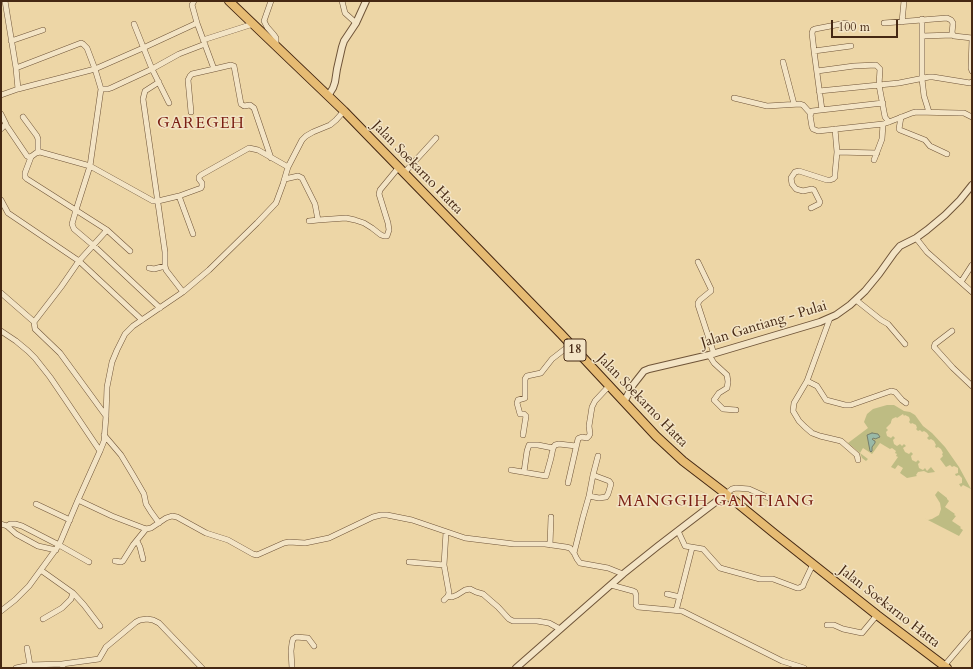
<!DOCTYPE html>
<html>
<head>
<meta charset="utf-8">
<style>
  body { margin:0 }
  #map { position:relative; width:973px; height:669px; overflow:hidden; background:#edd6a6; font-family:Cardo,serif }
  canvas { display:block }
  .frame { position:absolute; inset:0; border:2px solid #452813; pointer-events:none }
  .scale { position:absolute; left:831px; top:20px; width:67px; height:18px; box-sizing:border-box; border:2px solid #452813; border-top:0; padding-left:5px; font-size:12px; line-height:14px; white-space:nowrap; color:#452813; -webkit-text-stroke:3px #f3e4c5; paint-order:stroke }
</style>
</head>
<body>
<div id="map">
<canvas width="973" height="669"></canvas>
<div class="frame"></div>
<div class="scale">100 m</div>
</div>
<script>
const context = document.querySelector('canvas').getContext('2d');
context.lineJoin = 'round';
function paint(path, color) {
  context.fillStyle = color;
  context.fill(path, 'evenodd');
}
function shape(rows) {
  const path = new Path2D();
  for (const r of rows) {
    path.moveTo(r[0], r[1]);
    for (let i = 2; i < r.length; i += 2) path.lineTo(r[i], r[i + 1]);
  }
  return path;
}
function trace(path, color, width, dash) {
  context.strokeStyle = color;
  context.lineWidth = width;
  context.lineCap = dash ? 'butt' : 'round';
  context.setLineDash(dash || []);
  context.stroke(path);
}
function drawText(font, color, halo, rows, align = 'center') {
  context.font = font + ' Cardo,serif';
  context.lineWidth = 3;
  context.setLineDash([]);
  context.textBaseline = 'middle';
  context.strokeStyle = halo;
  context.fillStyle = color;
  for (const [text, x, y, turn = 0] of rows) {
    context.save();
    context.translate(x, y);
    context.rotate((+turn || 0) * Math.PI / 180);
    context.textAlign = isNaN(turn) ? turn : align;
    if (halo) context.strokeText(text, 0, 0);
    context.fillText(text, 0, 0);
    context.restore();
  }
}
paint(shape([
  [887,405,894,405,904,411,910,412,915,415,923,426,932,433,945,447,959,467,971,489,963,485,961,487,959,484,962,483,962,478,959,475,956,476,955,474,958,473,958,468,954,466,952,467,950,465,946,467,940,459,943,456,942,454,943,453,941,449,938,447,936,448,935,446,936,445,934,441,931,439,929,440,927,438,929,436,927,433,924,431,922,432,920,430,918,431,916,429,917,428,916,425,912,423,911,424,909,422,910,420,909,417,905,415,904,416,903,414,897,418,896,417,892,419,891,422,891,423,886,428,888,430,886,432,887,436,891,438,893,436,895,438,893,440,894,444,897,446,900,444,902,446,904,444,906,446,903,448,905,452,909,454,911,452,913,454,911,456,912,460,916,462,918,460,920,462,918,464,919,468,923,470,925,468,927,471,931,467,935,472,928,473,924,471,918,472,916,475,917,476,907,478,900,473,903,468,898,465,895,469,891,467,898,457,896,456,897,454,895,453,896,451,892,448,890,449,880,443,872,454,863,448,860,453,868,459,866,461,862,458,860,453,848,443,868,428,864,422,867,414,873,409],
  [938,491,947,498,947,499,949,501,945,507,955,514,954,515,956,516,952,521,961,527,960,528,963,530,959,536,924,518,928,520,932,519,939,515,941,509,940,503,935,495]
]), '#bebc83');
const water = shape([
  [872,433,878,434,880,437,875,439,874,438,872,439,873,440,875,441,875,443,872,447,872,451,871,452,870,451,867,435,872,433]
]);
paint(water, '#99b9a7');
trace(water, '#777f6c', 1);
const minor = shape([
  [5,1,16,68,18,89],
  [271,1,264,21,267,27,274,35,276,38,276,46],
  [342,1,345,13,356,23],
  [922,19,922,79,924,96,929,112],
  [902,22,904,1],
  [197,23,214,69],
  [884,23,947,18,951,20,953,23,952,33,954,36,972,38],
  [134,24,152,69,169,103],
  [922,36,953,35],
  [972,39,971,68,972,71],
  [203,40,253,24],
  [11,41,43,30],
  [814,51,851,46],
  [783,62,794,104],
  [16,68,81,43,83,44,87,48,95,69,101,89,90,166,76,210,72,224,74,229,94,246,160,308],
  [817,71,854,66,876,65,880,69,879,85,885,117,889,122],
  [159,82,145,91,143,99,165,252,165,266,166,270,183,292],
  [101,89,108,89,111,88,152,69,179,54,205,44],
  [819,91,899,83,929,77,933,77,970,83,972,82],
  [1,95,18,89,95,69,143,48,197,23,192,5,194,1],
  [734,98,767,106,800,104,803,105,811,114],
  [883,103,812,111,810,115,812,127,813,129,818,131,883,124,889,122,912,113,916,112,959,113,964,113,972,117],
  [822,110,814,51,812,33,813,30,815,29,846,23],
  [191,112,188,80,190,76,192,74,214,69,231,65,234,66,241,104,244,106,250,105,254,108,271,158],
  [1,114,6,124,1,129],
  [23,117,37,136,38,139,38,152],
  [901,117,899,129,900,130,925,140,930,146,947,154],
  [6,125,27,156,29,157,32,156,36,153,40,152,90,166,153,201,158,201,179,196,201,188,202,186,202,183,199,179,199,177,201,175,249,148,258,150,288,167],
  [837,152,877,153],
  [31,157,25,173,25,177,27,179,107,230,130,251],
  [874,160,882,139,883,124],
  [404,173,436,138],
  [285,179,298,176,302,178,315,204,318,220],
  [179,196,193,234],
  [1,200,8,213,79,261,142,320],
  [811,208,819,204,820,202,814,190,812,189,803,191,796,189,792,184,791,178,795,172,799,171,827,180,830,180,833,179,835,177,835,173,837,152,835,129],
  [309,221,318,220,346,218,355,220,364,223,372,228,381,235,384,236,387,236,389,230,388,223,379,194,380,190,399,167],
  [916,238,927,252,972,292],
  [698,262,711,289,711,291,700,300,698,303,698,305,714,354],
  [149,268,154,269,165,266],
  [961,282,972,265],
  [1,293,32,320,34,322,61,287,79,261,107,230],
  [856,300,881,320,888,324,905,344],
  [830,318,807,381,794,403,793,411,799,421,805,427,812,433,820,436,841,441,857,455,858,460],
  [34,322,35,329,60,353,106,416],
  [1,331,16,341,28,351,35,358,50,377,65,399,100,451],
  [952,331,935,344,934,347,953,368,972,386],
  [709,355,714,363,727,375,728,382,727,388,719,393,714,400,723,409,736,410],
  [807,381,817,386,826,400,845,405,851,405,891,391,895,392,902,400,906,403],
  [104,435,121,455,133,475,144,494,146,504,151,512,159,523],
  [523,435,526,416,524,414,520,414,517,403,518,400,525,398,525,379,527,376,541,373,552,359,570,345],
  [511,470,546,476,551,458,553,448,555,445,559,444,576,446],
  [524,472,527,451,529,445,538,445,553,448],
  [568,483,578,439,579,438,582,437,587,438,589,436,590,434,589,426,592,407,595,401,609,386],
  [726,494,732,489,736,488,749,489,769,498],
  [589,496,599,498,606,497,608,494,611,484,609,481,593,475],
  [78,500,112,516,146,529,151,528,166,518,172,516,177,517,206,533,228,540,253,554,257,555,284,543,289,542,305,543,329,538,373,517,381,515,387,515,412,520,465,538,514,544,545,544,566,547,570,548,574,553,577,559,580,563,608,568,623,574],
  [36,504,70,520],
  [1,524,7,526,10,524,15,524,22,526,59,545,89,562],
  [7,526,16,534,38,546,56,550],
  [678,531,685,546,703,549,720,568,760,579,773,579,797,588,799,588,803,586,804,583,813,564],
  [137,541,140,547,143,559],
  [550,545,551,517],
  [574,553,583,517,589,496,593,475,598,456],
  [115,561,121,562,123,561,133,545,146,529],
  [409,562,444,565,446,532],
  [444,565,449,593,448,596,444,600],
  [42,571,73,593,84,605,100,626],
  [611,585,633,591,635,592,636,595,636,605,638,607,682,611,782,661,804,668],
  [667,594,680,597],
  [448,596,452,597,457,595,465,590,470,589,476,592,483,594,491,601,498,607,509,619,513,621,537,621,549,623,560,629],
  [1,611,15,600,29,586,59,545,78,500,100,451,104,441,106,416,107,387,112,362,117,350,125,334,133,326,183,292,209,270,257,223,276,203,283,184,288,167,302,140,306,136,313,132,330,125,336,120,344,111],
  [676,611,692,548],
  [43,619,62,608,71,599,73,593],
  [827,625,834,625,843,629,862,633,877,615],
  [27,648,30,665],
  [62,664,99,659,106,647,136,622,140,620,147,619,153,620,159,623,202,668],
  [944,666,972,633],
  [16,668,30,665,62,664,63,668],
  [292,668,291,651,292,643,293,639,296,637,308,638,314,646]
]);
const tertiary = shape([
  [328,96,333,88,335,82,337,69,342,47,344,41,356,23,366,1],
  [624,402,633,385,644,371,649,369,709,355,820,322,836,315,850,305,865,291,879,274,894,253,900,246,916,238,927,230,945,215,960,200,972,185],
  [516,668,623,574,658,546,726,494]
]);
const trunk = shape([
  [229,1,344,111,378,146,561,334,656,436,683,461,726,494,775,534,877,615,947,668]
]);
trace(minor, '#6f5438', 6);
trace(tertiary, '#6f5438', 8);
trace(trunk, '#452813', 10);
trace(minor, '#f3e4c5', 5);
trace(tertiary, '#f3e4c5', 6);
trace(trunk, '#e6bb73', 8);
for (const [x, y, w] of [
  [575,350,22]
]) {
  const box = new Path2D();
  box.roundRect(x - w / 2, y - 11, w, 22, 3);
  context.fillStyle = '#f3e4c5';
  context.fill(box);
  trace(box, '#452813', 1);
}
drawText('bold 13px', '#452813', null, [
  ["18",575,350]
]);
drawText('14px', '#452813', '#f3e4c5', [
  ["Jalan Soekarno Hatta",417,168,46],
  ["Jalan Gantiang - Pulai",764,325,-17],
  ["Jalan Soekarno Hatta",642,401,46],
  ["Jalan Soekarno Hatta",889,607,38]
]);
context.letterSpacing = '1px';
drawText('16px', '#7a1f14', '#f3e4c5', [
  ["GAREGEH",201,124],
  ["MANGGIH GANTIANG",716,502]
]);
context.letterSpacing = '0px';
</script>
</body>
</html>
